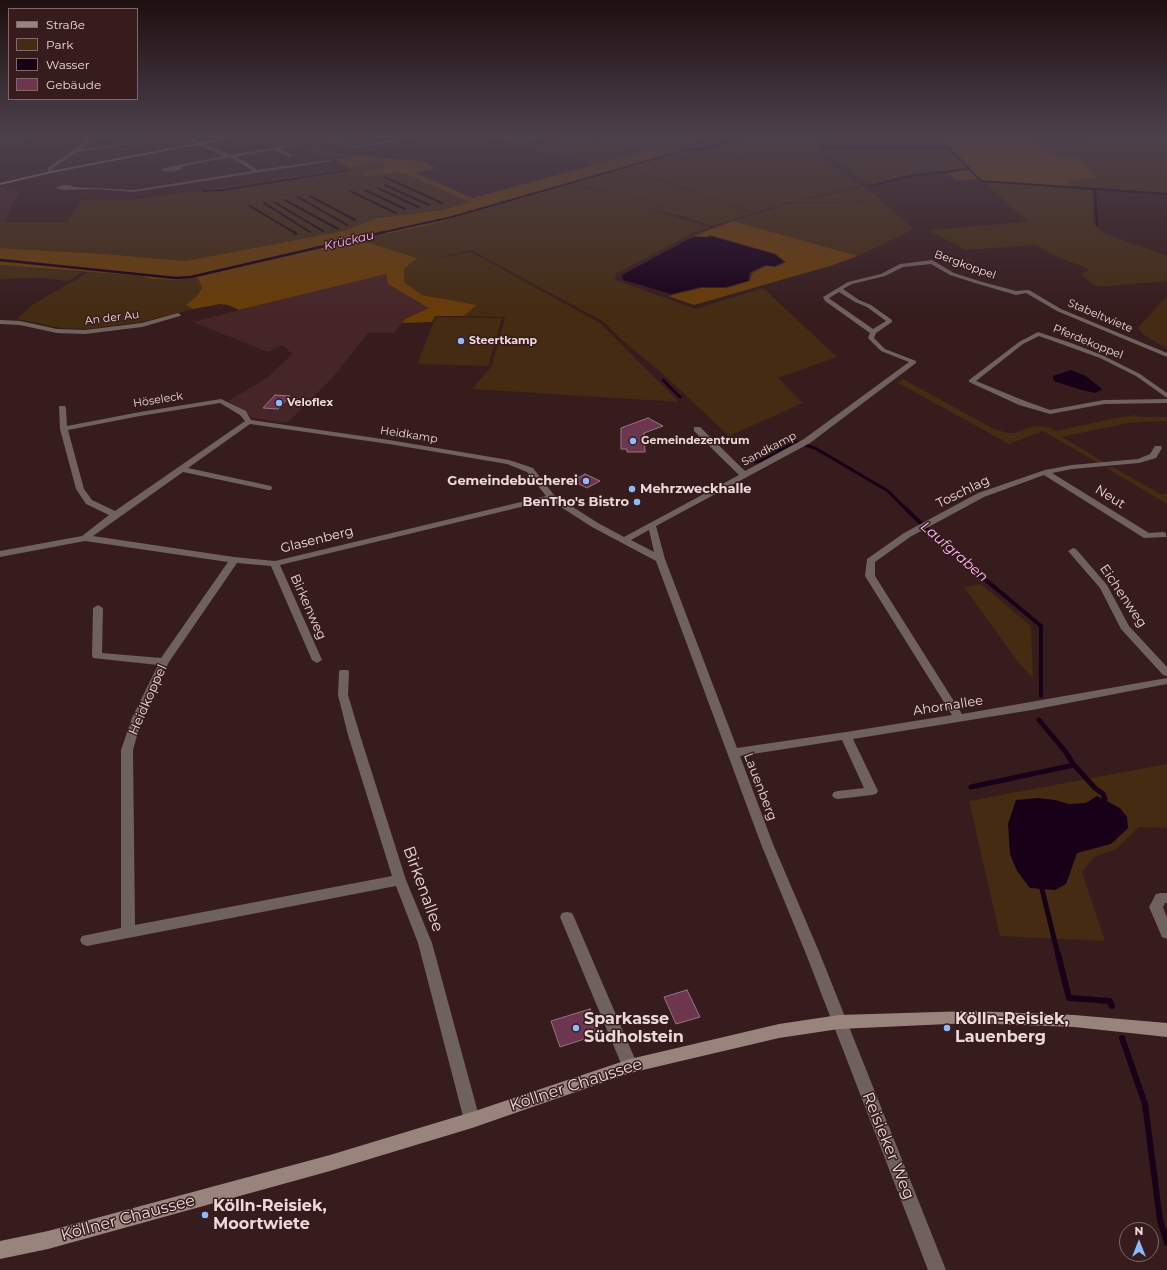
<!DOCTYPE html>
<html>
<head>
<meta charset="utf-8">
<style>
  body { margin:0 }
  #map { position:relative; width:1167px; height:1270px; overflow:hidden; background:#361c1d; font-family:Montserrat,sans-serif }
  canvas { display:block }
  .legend { position:absolute; left:8px; top:8px; width:130px; height:92px; box-sizing:border-box; background:#361c1d; border:1px solid #7f6868; margin:0; padding:5px 7px; list-style:none; font-size:12px; color:#ecd9d9 }
  .legend li { display:flex; align-items:center; gap:8px; height:20px }
  .legend b { width:20px; border:1px solid #7f6868 }
  .north { position:absolute; left:1119px; top:1222px; width:40px; height:40px; box-sizing:border-box; background:#361c1d; border:1px solid #7f6868; border-radius:50%; rotate:0deg; font-size:11px; font-weight:700; line-height:16px; text-align:center; color:#ecd9d9 }
  .north::after { content:''; display:block; margin:auto; width:14px; height:18px; background:#8eb9fc; clip-path:polygon(50% 0,100% 100%,50% 72%,0 100%) }
</style>
</head>
<body>
<div id="map">
<canvas width="1167" height="1270"></canvas>
<ul class="legend">
<li><b style="height:5px;background:#99847d"></b>Straße</li>
<li><b style="height:11px;background:#442b11"></b>Park</li>
<li><b style="height:11px;background:#190019"></b>Wasser</li>
<li><b style="height:11px;background:#6e354f"></b>Gebäude</li>
</ul>
<div class="north">N</div>
</div>
<script>
const context = document.querySelector('canvas').getContext('2d');
context.lineJoin = 'round';
function paint(path, color) {
  context.fillStyle = color;
  context.fill(path, 'evenodd');
}
function shape(rows) {
  const path = new Path2D();
  for (const r of rows) {
    path.moveTo(r[0], r[1]);
    for (let i = 2; i < r.length; i += 2) path.lineTo(r[i], r[i + 1]);
  }
  return path;
}
function trace(path, color, width, dash) {
  context.strokeStyle = color;
  context.lineWidth = width;
  context.lineCap = dash ? 'butt' : 'round';
  context.setLineDash(dash || []);
  context.stroke(path);
}
function drawText(font, color, halo, rows, align = 'center') {
  context.font = font + ' Montserrat,sans-serif';
  context.lineWidth = 3;
  context.setLineDash([]);
  context.textBaseline = 'middle';
  context.strokeStyle = halo;
  context.fillStyle = color;
  for (const [text, x, y, turn = 0] of rows) {
    context.save();
    context.translate(x, y);
    context.rotate((+turn || 0) * Math.PI / 180);
    context.textAlign = isNaN(turn) ? turn : align;
    if (halo) context.strokeText(text, 0, 0);
    context.fillText(text, 0, 0);
    context.restore();
  }
}
paint(shape([
  [0,137,19,140,20,145,0,147],
  [0,186,19,192,11,207,6,222,0,222],
  [386,273,388,284,430,308,405,319,394,333,368,333,334,376,287,423,252,418,247,413,228,401,267,378,292,354,283,345,268,352,193,322]
]), '#462527');
paint(shape([
  [485,137,539,137,516,144],
  [573,137,637,153,594,165,531,149],
  [579,137,610,138,710,137,661,151,654,150,641,152],
  [746,137,815,138,819,153,822,156,810,156,823,157,829,163,862,186,811,197,791,196,812,198,864,187,876,195,882,201,790,202,754,213,627,168,670,157,713,165,756,156,776,157,784,156,755,155,713,165,671,156,689,151,707,151,738,143,745,140],
  [1085,137,1167,137,1167,194,1072,187,1067,180,1098,178,1076,156,1049,153,1033,141,1088,141],
  [309,146,348,155,332,159,301,147],
  [823,148,948,148,967,168,909,176,870,185,826,154],
  [368,163,387,164,382,168,369,170,361,177,400,172,471,202,442,210,378,218,343,231,185,261,106,254,0,248,0,222,67,222,81,200,140,199,349,168],
  [625,169,753,213,713,226,681,216,652,210,664,204,572,184],
  [984,182,1092,190,1094,225,1103,233,1167,256,1167,281,1097,287,1081,275,1089,270,1079,265,1055,256,1036,245,966,250,928,230,1028,222],
  [571,185,663,204,650,210,710,227,689,235,616,274,615,280,696,309,763,288,837,357,778,378,803,403,729,436,662,373,623,341,604,322,471,250,429,260,471,252,600,323,679,402,472,389,492,366,505,317,464,316,477,305,422,295,404,282,404,269,416,258,358,241,430,225],
  [882,202,914,229,858,256,733,221,791,203],
  [0,265,82,272,68,281,42,278,0,279],
  [89,272,142,276,152,279,175,280,198,278,202,288,197,296,187,305,193,309,142,322,87,329,61,328,17,319,32,305],
  [1167,296,1167,349,1143,334,1138,328],
  [436,317,502,318,488,366,417,364],
  [903,379,992,428,1007,433,1015,433,1034,426,1050,428,1056,431,1111,419,1136,415,1138,417,1167,417,1167,421,1128,423,1062,437,1105,463,1098,463,1043,431,1009,444,898,383],
  [1105,467,1113,467,1162,495,1167,493,1167,504],
  [981,584,1031,626,1033,678,1018,662,964,587],
  [1167,764,1167,828,1139,827,1116,849,1094,857,1082,872,1105,941,1000,936,969,801]
]), '#442b11');
paint(shape([
  [941,139,1031,140,1049,153,1076,156,1098,178,1068,180,1072,187,984,181,981,179,956,180,946,173,971,169],
  [674,148,689,151,430,225,359,240,417,258,404,269,404,282,422,295,477,305,464,316,435,316,432,322,402,323,405,319,429,308,388,284,386,274,239,310,228,305,220,304,193,309,186,305,197,296,202,288,198,278,175,280,152,279,142,276,0,265,0,248,106,254,185,261,343,231,378,218,442,210,470,202,401,172,361,177,369,170,382,168,386,164,368,163,349,168,336,159,360,155,424,162,436,168,415,173,473,198,637,153,654,150,661,151],
  [733,221,858,256,833,265,694,305,668,296,701,288,726,288,750,281,752,273,766,266,776,267,786,262,776,254,710,235,707,237,693,236]
]), '#693c07');
paint(shape([
  [710,236,774,254,784,262,774,266,765,265,750,272,748,281,726,287,701,287,671,294,623,280,622,275,687,240,695,237,707,237],
  [1071,370,1086,376,1102,389,1096,393,1081,390,1054,381,1053,376],
  [1097,796,1120,808,1127,817,1128,828,1111,844,1077,853,1066,884,1055,890,1030,888,1017,871,1010,854,1008,824,1016,800,1038,798,1055,800,1069,804,1086,803]
]), '#190019');
trace(shape([
  [776,137,817,138],
  [96,138,97,143,138,137],
  [822,138,824,148,949,148,970,169,968,169,982,181,1167,194],
  [384,177,442,203],
  [385,185,429,205],
  [871,186,910,176,968,169],
  [378,188,418,207],
  [1095,189,1097,225],
  [365,190,405,209],
  [203,191,223,190,350,170],
  [350,191,396,213],
  [310,196,355,220],
  [298,197,347,225],
  [285,200,338,229],
  [274,202,323,231],
  [264,203,310,232],
  [250,206,295,233],
  [380,233,452,217,686,150,704,149,731,141,736,137]
]), '#190019', 2);
trace(shape([
  [294,232,296,234],
  [0,260,176,278,191,277,385,232]
]), '#190019', 2.5);
trace(shape([
  [663,380,680,397],
  [805,445,815,448,888,491,907,510],
  [744,457,751,461,759,462,795,442,799,443]
]), '#190019', 3);
trace(shape([
  [906,509,945,546,1041,626,1041,696]
]), '#190019', 4);
trace(shape([
  [1074,765,1095,788,1103,794,1105,799],
  [971,787,1074,765,1065,751,1039,720],
  [1042,889,1058,955]
]), '#190019', 5);
trace(shape([
  [1058,954,1069,998,1110,1001,1112,1006],
  [1122,1038,1145,1104,1160,1220,1167,1243]
]), '#190019', 6);
const building = shape([
  [275,395,290,396,278,409,263,408,275,395],
  [648,418,663,426,644,433,645,452,627,452,627,449,621,449,621,428,648,418],
  [585,474,600,481,587,488,573,481,585,474],
  [687,990,700,1017,676,1024,664,997,687,990],
  [590,1009,600,1034,560,1047,551,1021,590,1009]
]);
paint(building, '#6e354f');
trace(building, '#957682', 1);
paint(shape([
  [6,137,20,138,41,137,20,140,6,137],
  [84,137,90,138,87,146,82,149,137,142,139,143,77,152,52,169,53,173,49,173,48,171,48,167,83,144,86,138,84,137],
  [189,137,193,137,195,140,230,155,294,144,296,145,279,149,292,155,290,157,274,150,235,157,248,163,257,170,330,160,332,161,134,192,96,189,64,190,55,188,63,185,70,185,74,187,134,190,252,171,244,165,229,157,181,167,182,169,173,172,162,171,162,169,168,167,225,156,193,142,189,137],
  [339,137,347,137,334,141,358,146,407,137,417,137,358,148,326,141,339,137],
  [537,137,544,137,524,144,521,143,537,137],
  [932,260,954,273,979,281,1016,291,1029,290,1061,309,1167,353,1167,357,1057,311,1026,293,1016,295,975,283,950,275,931,264,903,267,885,276,852,284,843,289,859,300,871,305,892,320,892,322,876,333,874,338,885,349,916,361,916,363,810,443,656,526,665,559,737,748,846,732,952,715,865,576,867,559,904,533,978,493,1045,470,1072,465,1138,459,1150,454,1155,446,1161,446,1162,448,1156,458,1139,463,1072,469,1052,473,1149,533,1163,532,1166,533,1166,537,1144,538,1044,475,984,497,910,537,875,562,875,576,962,714,1167,678,1167,684,1032,710,853,739,878,791,876,794,872,795,838,799,834,798,832,795,834,792,838,791,864,788,842,740,740,756,773,844,820,954,946,1270,928,1270,806,954,761,844,656,561,592,527,550,500,280,565,322,660,317,663,312,660,271,566,237,563,169,662,142,718,133,750,135,925,392,876,348,735,338,695,339,672,340,670,348,670,349,672,348,695,360,735,406,880,432,943,480,1120,478,1125,472,1128,466,1125,464,1120,418,943,396,886,87,946,82,944,80,940,82,936,121,928,121,750,132,718,158,665,93,658,92,656,93,608,98,605,103,608,102,653,161,658,228,562,85,541,0,557,0,551,82,536,109,515,86,504,76,489,60,429,59,406,65,406,66,408,67,426,140,412,221,399,246,411,251,420,389,440,509,460,533,468,554,495,598,523,624,537,739,475,694,431,694,427,700,427,745,471,804,439,909,362,881,351,868,338,870,333,825,301,823,297,848,282,881,274,900,264,932,260],
  [839,292,855,302,867,307,886,321,873,329,830,299,829,298,839,292],
  [220,403,240,415,245,421,115,511,92,500,84,489,68,430,140,416,220,403],
  [250,424,389,444,507,464,527,472,546,496,275,561,234,557,93,536,183,472,268,490,271,490,272,488,271,486,188,468,250,424],
  [649,530,654,552,631,540,649,530],
  [178,313,181,315,180,316,142,327,85,334,57,333,20,325,0,324,0,320,20,321,57,329,85,330,142,323,178,313],
  [1038,332,1074,344,1104,356,1140,374,1167,393,1167,398,1136,376,1100,358,1039,336,1023,344,976,381,1025,401,1050,410,1104,400,1167,399,1167,403,1104,404,1050,414,1019,405,969,382,969,380,1019,342,1038,332],
  [1073,548,1076,549,1107,585,1129,626,1167,667,1167,676,1163,675,1121,629,1100,588,1068,551,1073,548],
  [1161,893,1167,893,1167,903,1165,903,1163,907,1167,917,1167,939,1162,937,1149,907,1156,894,1161,893],
  [567,912,572,913,574,917,638,1066,635,1071,630,1073,625,1071,622,1066,560,917,562,913,567,912]
]), '#6f615d');
paint(shape([
  [228,137,237,137,51,173,0,185,0,183,51,171,228,137],
  [970,1011,1074,1015,1167,1023,1167,1037,1074,1027,970,1023,839,1029,779,1038,630,1073,472,1128,330,1171,48,1249,0,1259,0,1241,48,1231,330,1155,472,1112,630,1059,779,1024,839,1015,970,1011]
]), '#99847d');
const sky = context.createLinearGradient(0, 0, 0, 315);
sky.addColorStop(0, '#1e0f10');
sky.addColorStop(0.43, '#4c404c');
sky.addColorStop(1, '#4c404c00');
context.fillStyle = sky;
context.fillRect(0, 0, 1167, 315);
for (const [x, y, r, color] of [
  [461,341,4,"#8eb9fc"],
  [279,403,4,"#8eb9fc"],
  [633,441,4,"#8eb9fc"],
  [586,481,4,"#8eb9fc"],
  [632,489,4,"#8eb9fc"],
  [637,502,4,"#8eb9fc"],
  [576,1028,4,"#8eb9fc"],
  [947,1028,4,"#8eb9fc"],
  [205,1215,4,"#8eb9fc"]
]) {
  const dot = new Path2D();
  dot.arc(x, y, r, 0, 2 * Math.PI);
  context.fillStyle = color;
  context.fill(dot);
  trace(dot, '#361c1d', 1.5);
}
drawText('11px', '#ecd9d9', '#361c1d', [
  ["Bergkoppel",965,265,20],
  ["Stabeltwiete",1100,316,23],
  ["An der Au",112,318,-7],
  ["Pferdekoppel",1088,342,22],
  ["Höseleck",158,400,-9],
  ["Heidkamp",409,435,9],
  ["Sandkamp",769,449,-28]
]);
drawText('bold 11px', '#ecd9d9', '#361c1d', [
  ["Steertkamp",469,341],
  ["Veloflex",287,403],
  ["Gemeindezentrum",641,441]
], 'left');
drawText('italic 12px', '#feb7f8', '#361c1d', [
  ["Krückau",349,241,-13]
]);
drawText('bold 13px', '#ecd9d9', '#361c1d', [
  ["Gemeindebücherei",578,481],
  ["Mehrzweckhalle",640,489,"left"],
  ["BenTho's Bistro",629,502]
], 'right');
drawText('13px', '#ecd9d9', '#361c1d', [
  ["Toschlag",963,492,-26],
  ["Neut",1110,497,32],
  ["Glasenberg",317,540,-14],
  ["Eichenweg",1123,596,56],
  ["Birkenweg",308,607,66],
  ["Heidkoppel",148,700,-66],
  ["Ahornallee",948,706,-9],
  ["Lauenberg",760,787,69]
]);
drawText('italic 14px', '#feb7f8', '#361c1d', [
  ["Laufgraben",954,552,41]
]);
drawText('16px', '#ecd9d9', '#361c1d', [
  ["Birkenallee",423,889,70],
  ["Köllner Chaussee",576,1085,-18],
  ["Reisieker Weg",888,1146,68],
  ["Köllner Chaussee",128,1218,-15]
]);
drawText('bold 16px', '#ecd9d9', '#361c1d', [
  ["Sparkasse",584,1019],
  ["Südholstein",584,1037],
  ["Kölln-Reisiek,",955,1019],
  ["Lauenberg",955,1037],
  ["Kölln-Reisiek,",213,1206],
  ["Moortwiete",213,1224]
], 'left');
</script>
</body>
</html>
